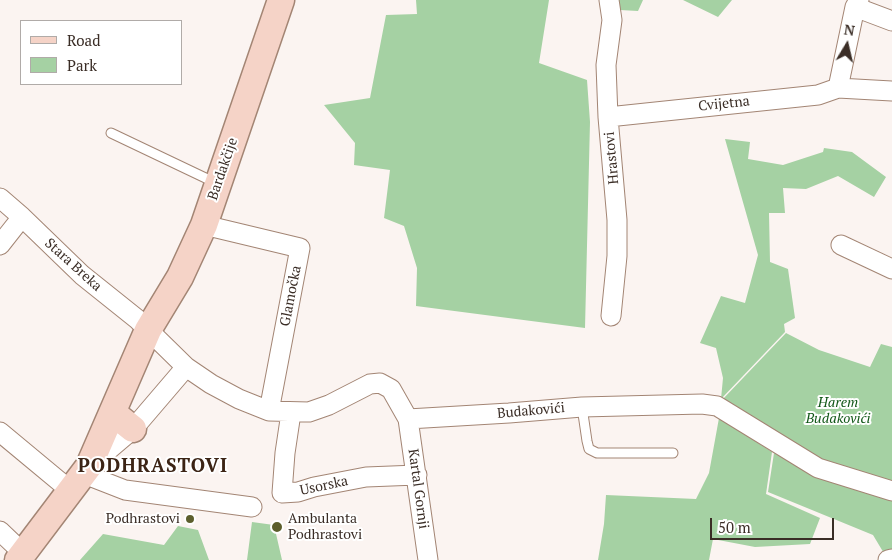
<!DOCTYPE html>
<html>
<head>
<meta charset="utf-8">
<style>
  body { margin:0 }
  #map { position:relative; width:892px; height:560px; overflow:hidden; background:#fbf4f1; font-family:"PT Serif",serif }
  canvas { display:block }
  .legend { position:absolute; left:20px; top:20px; width:162px; height:65px; box-sizing:border-box; background:#fff; border:1px solid #b0aba8; margin:0; padding:6px 9px; list-style:none; font-size:15px; color:#3a2d26 }
  .legend li { display:flex; align-items:center; gap:10px; height:25px }
  .legend b { width:25px; border:1px solid #b0aba8 }
  .north { position:absolute; left:822px; top:20px; width:50px; height:50px; -webkit-text-stroke:4px #fff; paint-order:stroke; rotate:9deg; font-size:14px; font-weight:700; line-height:20px; text-align:center; color:#3a2d26 }
  .north::after { content:''; display:block; margin:auto; width:18px; height:22px; background:#3a2d26; clip-path:polygon(50% 0,100% 100%,50% 72%,0 100%) }
  .scale { position:absolute; left:710px; top:518px; width:124px; height:22px; box-sizing:border-box; border:2px solid #3a2d26; border-top:0; padding-left:6px; font-size:15px; line-height:18px; white-space:nowrap; color:#3a2d26; -webkit-text-stroke:4px #fff; paint-order:stroke }
</style>
</head>
<body>
<div id="map">
<canvas width="892" height="560"></canvas>
<ul class="legend">
<li><b style="height:6px;background:#f5d3c7"></b>Road</li>
<li><b style="height:14px;background:#a5d1a3"></b>Park</li>
</ul>
<div class="north">N</div>
<div class="scale">50 m</div>
</div>
<script>
const context = document.querySelector('canvas').getContext('2d');
context.lineJoin = 'round';
function paint(path, color) {
  context.fillStyle = color;
  context.fill(path, 'evenodd');
}
function shape(rows) {
  const path = new Path2D();
  for (const r of rows) {
    path.moveTo(r[0], r[1]);
    for (let i = 2; i < r.length; i += 2) path.lineTo(r[i], r[i + 1]);
  }
  return path;
}
function trace(path, color, width, dash) {
  context.strokeStyle = color;
  context.lineWidth = width;
  context.lineCap = dash ? 'butt' : 'round';
  context.setLineDash(dash || []);
  context.stroke(path);
}
function drawText(font, color, halo, rows, align = 'center') {
  context.font = font + ' "PT Serif",serif';
  context.lineWidth = 4;
  context.setLineDash([]);
  context.textBaseline = 'middle';
  context.strokeStyle = halo;
  context.fillStyle = color;
  for (const [text, x, y, turn = 0] of rows) {
    context.save();
    context.translate(x, y);
    context.rotate((+turn || 0) * Math.PI / 180);
    context.textAlign = isNaN(turn) ? turn : align;
    if (halo) context.strokeText(text, 0, 0);
    context.fillText(text, 0, 0);
    context.restore();
  }
}
paint(shape([
  [416,0,549,0,539,63,587,80,590,122,585,328,416,306,417,268,404,226,384,218,390,170,354,165,355,143,324,105,370,98,386,15,417,14],
  [618,0,643,0,638,11,620,10],
  [683,0,732,0,718,17],
  [725,139,750,142,748,159,783,165,823,152,824,148,852,152,886,177,874,197,838,176,806,189,783,188,785,213,769,213,770,262,788,269,795,318,784,324,785,332,721,399,723,378,716,348,700,343,721,296,745,303,758,255],
  [786,333,819,350,870,367,881,344,892,347,892,482,820,461,722,400],
  [719,418,772,452,766,494,820,518,810,544,755,547,713,539,709,560,598,560,604,524,606,495,696,499,709,473],
  [774,453,811,474,892,499,892,553,885,555,873,535,768,492],
  [252,522,274,525,282,560,247,560],
  [178,526,198,530,209,560,80,560,103,534,164,545]
]), '#a5d1a3');
const lane = shape([
  [111,133,216,183],
  [582,407,587,441,589,449,597,453,673,453]
]);
const street = shape([
  [609,0,612,20,606,65,608,117,617,220,617,256,611,316],
  [855,7,892,21],
  [838,88,855,7,859,0],
  [608,117,818,95,838,88,892,91],
  [0,198,22,217,82,275,137,319,186,367,211,384,239,399,269,411,309,412,329,405,370,384,380,383,391,389,408,419,509,413,582,407,702,404,717,406,818,468,892,491],
  [204,225,300,248,269,411],
  [0,245,22,217],
  [841,245,892,269],
  [291,413,285,453,282,493,298,492,314,487,366,477,417,475],
  [408,419,428,560],
  [0,432,71,491],
  [93,463,133,429,186,367],
  [84,474,125,490,252,507],
  [0,531,23,553],
  [888,560,892,559]
]);
const secondary = shape([
  [113,413,133,429],
  [18,560,89,466,148,330,180,277,204,225,281,0]
]);
trace(lane, '#a38574', 11);
trace(street, '#a38574', 21);
trace(secondary, '#a38574', 29);
trace(lane, '#fff', 9);
trace(street, '#fff', 19);
trace(secondary, '#f5d3c7', 26);
for (const [x, y, r, color] of [
  [190,519,5,"#5c5e2c"],
  [277,527,6,"#5c5e2c"]
]) {
  const dot = new Path2D();
  dot.arc(x, y, r, 0, 2 * Math.PI);
  context.fillStyle = color;
  context.fill(dot);
  trace(dot, '#fff', 2);
}
drawText('14px', '#3a2d26', '#fff', [
  ["Cvijetna",724,104,-6],
  ["Hrastovi",612,158,-95],
  ["Bardakčije",223,169,-71],
  ["Stara Breka",73,265,42],
  ["Glamočka",291,296,-79],
  ["Budakovići",531,411,-5],
  ["Usorska",324,486,-12],
  ["Kartal Gornji",418,489,82]
]);
drawText('italic 14px', '#115717', '#fff', [
  ["Harem",838,403],
  ["Budakovići",838,419]
]);
drawText('14px', '#3a2d26', '#fff', [
  ["Podhrastovi",180,519],
  ["Ambulanta",288,519,"left"],
  ["Podhrastovi",288,535,"left"]
], 'right');
context.letterSpacing = '1px';
drawText('bold 19px', '#3c2415', '#fff', [
  ["PODHRASTOVI",153,467]
]);
context.letterSpacing = '0px';
</script>
</body>
</html>
